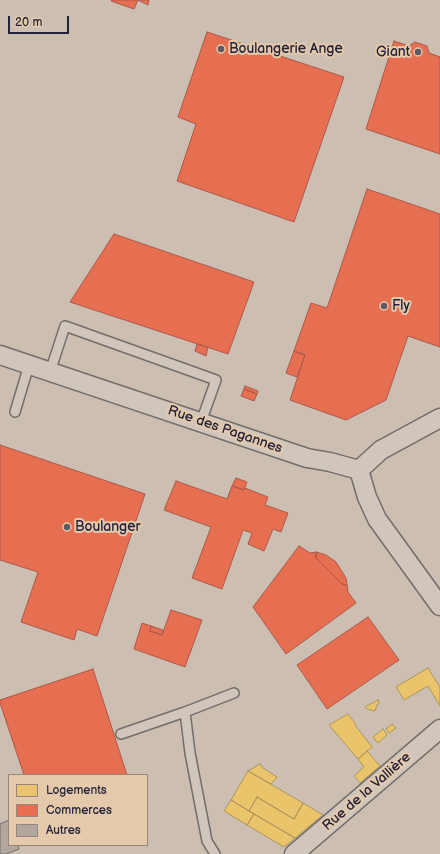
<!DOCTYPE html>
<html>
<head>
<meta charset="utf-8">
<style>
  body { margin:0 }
  #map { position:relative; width:440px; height:854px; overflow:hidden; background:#ccbeb0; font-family:"Balsamiq Sans",sans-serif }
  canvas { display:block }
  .legend { position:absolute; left:8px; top:774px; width:140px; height:72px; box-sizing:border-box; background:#e4c9ab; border:1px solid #96867e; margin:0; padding:5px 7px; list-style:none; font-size:12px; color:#22223b }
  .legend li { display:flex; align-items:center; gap:8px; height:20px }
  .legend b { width:20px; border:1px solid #96867e }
  .scale { position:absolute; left:8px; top:16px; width:61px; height:18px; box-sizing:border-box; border:2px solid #22223b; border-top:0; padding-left:5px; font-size:12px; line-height:14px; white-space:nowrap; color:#22223b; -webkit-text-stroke:3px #e4c9ab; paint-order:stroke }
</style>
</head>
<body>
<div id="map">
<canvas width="440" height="854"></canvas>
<ul class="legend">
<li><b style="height:11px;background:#e9c46a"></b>Logements</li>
<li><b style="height:11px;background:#e76f51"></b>Commerces</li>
<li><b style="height:11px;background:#b2a79f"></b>Autres</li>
</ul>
<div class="scale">20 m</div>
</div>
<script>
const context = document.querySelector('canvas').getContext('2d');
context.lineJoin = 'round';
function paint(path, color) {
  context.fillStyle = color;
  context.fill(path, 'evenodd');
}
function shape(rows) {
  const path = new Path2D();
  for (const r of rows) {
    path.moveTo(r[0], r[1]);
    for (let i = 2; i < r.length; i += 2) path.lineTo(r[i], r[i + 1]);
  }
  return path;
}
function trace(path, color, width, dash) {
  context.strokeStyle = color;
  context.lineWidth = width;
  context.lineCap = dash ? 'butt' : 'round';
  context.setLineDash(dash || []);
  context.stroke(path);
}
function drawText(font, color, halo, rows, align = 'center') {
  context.font = font + ' "Balsamiq Sans",sans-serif';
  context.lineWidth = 4;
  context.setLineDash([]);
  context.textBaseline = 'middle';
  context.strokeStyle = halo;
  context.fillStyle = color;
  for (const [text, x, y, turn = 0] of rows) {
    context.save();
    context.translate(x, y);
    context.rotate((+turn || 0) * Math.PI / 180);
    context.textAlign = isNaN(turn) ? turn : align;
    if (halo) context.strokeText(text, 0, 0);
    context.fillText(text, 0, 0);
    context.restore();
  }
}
const homes = shape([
  [428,668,440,687,440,706,428,686,404,700,396,687,428,668],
  [378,700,379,703,377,705,375,711,367,709,365,707,378,700],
  [348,714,355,723,355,725,372,747,358,759,329,725,348,714],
  [392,724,396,728,389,733,386,729,392,724],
  [383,729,387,735,378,743,373,737,383,729],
  [367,751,380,766,360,783,354,776,364,767,358,759,367,751],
  [260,764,263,768,277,777,271,784,248,771,260,764],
  [248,771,303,803,294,819,257,797,249,811,231,800,248,771],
  [257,797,294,819,303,803,323,815,295,838,249,811,257,797],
  [231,800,254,814,247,825,224,811,231,800],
  [254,814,295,838,284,847,247,825,254,814]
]);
paint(homes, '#e9c46a');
trace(homes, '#ad935c', 1);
const shops = shape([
  [112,0,138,0,134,9,111,1,112,0],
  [138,0,149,0,148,5,138,0],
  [207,32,344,77,294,222,177,181,196,124,178,117,207,32],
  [394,41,409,46,415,42,427,46,429,53,440,57,440,154,366,129,394,41],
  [367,189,440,214,440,347,408,336,386,400,346,420,290,400,305,355,294,351,311,303,327,308,367,189],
  [114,234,254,282,228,354,70,302,114,234],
  [197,344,208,347,206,356,195,351,197,344],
  [294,351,305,355,297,377,286,373,294,351],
  [245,386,258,391,257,394,244,389,245,386],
  [244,389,257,394,254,401,241,396,244,389],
  [0,445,145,494,97,636,77,629,74,640,21,622,38,572,0,560,0,445],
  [236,478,247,482,244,490,232,486,236,478],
  [176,481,227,499,232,486,244,490,245,488,268,497,265,505,288,513,281,532,273,529,264,551,248,544,252,533,243,530,222,589,192,578,211,527,164,510,176,481],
  [299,546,310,553,316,552,316,558,342,584,347,585,348,592,356,603,286,654,253,607,299,546],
  [316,552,326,555,336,562,346,578,347,585,342,584,316,558,316,552],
  [171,610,202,620,185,667,134,649,142,623,151,626,150,631,162,635,171,610],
  [368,617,399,660,327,709,297,665,368,617],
  [151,626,163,630,162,635,150,631,151,626],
  [93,669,127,775,24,775,0,703,0,700,93,669]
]);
paint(shops, '#e76f51');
trace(shops, '#ac584a', 1);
const building = shape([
  [9,820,9,845,18,845,19,849,6,854,0,854,0,824,9,820]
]);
paint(building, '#b2a79f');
trace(building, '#736d6b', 1);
const service = shape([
  [50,372,65,326,216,380,201,422],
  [15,412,29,365],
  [185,712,234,693],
  [121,734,185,712,190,753,207,841,215,854]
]);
const minor = shape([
  [0,355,307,458,330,462,359,470],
  [359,470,367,497,377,519,440,606],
  [359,470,381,450,440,418],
  [294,854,440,729]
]);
trace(service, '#736d6b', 12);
trace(minor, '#736d6b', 21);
trace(service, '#d0c6bc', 9);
trace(minor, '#d0c6bc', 18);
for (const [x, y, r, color] of [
  [221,49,4,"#5e5964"],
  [418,52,4,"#5e5964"],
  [384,306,4,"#5e5964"],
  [67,527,4,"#5e5964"]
]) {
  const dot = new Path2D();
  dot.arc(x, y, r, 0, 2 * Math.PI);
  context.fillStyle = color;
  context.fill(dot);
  trace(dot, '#e4c9ab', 1.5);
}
drawText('14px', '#22223b', '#e4c9ab', [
  ["Boulangerie Ange",229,49],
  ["Giant",410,52,"right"],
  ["Fly",392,306],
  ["Boulanger",75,527]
], 'left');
drawText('14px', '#22223b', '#e4c9ab', [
  ["Rue des Pagannes",225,430,19],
  ["Rue de la Vallière",367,792,-41]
]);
</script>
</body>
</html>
